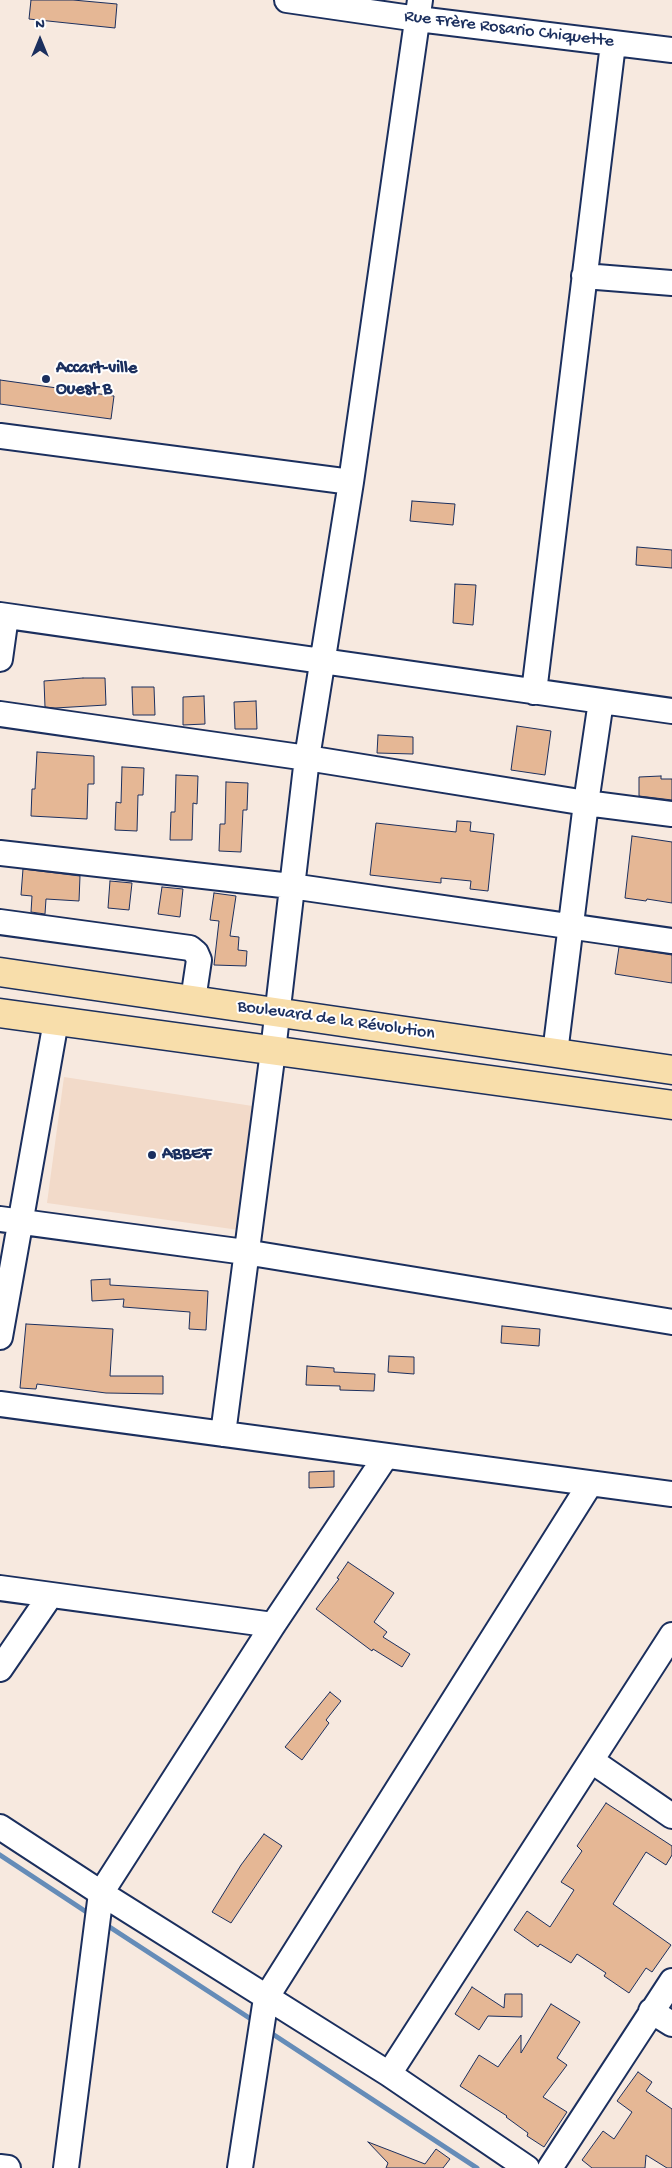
<!DOCTYPE html>
<html>
<head>
<meta charset="utf-8">
<style>
  body { margin:0 }
  #map { position:relative; width:672px; height:2168px; overflow:hidden; background:#f7e9df; font-family:"Gochi Hand",sans-serif }
  canvas { display:block }
  .north { position:absolute; left:15px; top:15px; width:50px; height:50px; -webkit-text-stroke:4px #fff; paint-order:stroke; rotate:0deg; font-size:14px; font-weight:700; line-height:20px; text-align:center; color:#1b2f5e }
  .north::after { content:''; display:block; margin:auto; width:18px; height:22px; background:#1b2f5e; clip-path:polygon(50% 0,100% 100%,50% 72%,0 100%) }
</style>
</head>
<body>
<div id="map">
<canvas width="672" height="2168"></canvas>
<div class="north">N</div>
</div>
<script>
const context = document.querySelector('canvas').getContext('2d');
context.lineJoin = 'round';
function paint(path, color) {
  context.fillStyle = color;
  context.fill(path, 'evenodd');
}
function shape(rows) {
  const path = new Path2D();
  for (const r of rows) {
    path.moveTo(r[0], r[1]);
    for (let i = 2; i < r.length; i += 2) path.lineTo(r[i], r[i + 1]);
  }
  return path;
}
function trace(path, color, width, dash) {
  context.strokeStyle = color;
  context.lineWidth = width;
  context.lineCap = dash ? 'butt' : 'round';
  context.setLineDash(dash || []);
  context.stroke(path);
}
function drawText(font, color, halo, rows, align = 'center') {
  context.font = font + ' "Gochi Hand",sans-serif';
  context.lineWidth = 4;
  context.setLineDash([]);
  context.textBaseline = 'middle';
  context.strokeStyle = halo;
  context.fillStyle = color;
  for (const [text, x, y, turn = 0] of rows) {
    context.save();
    context.translate(x, y);
    context.rotate((+turn || 0) * Math.PI / 180);
    context.textAlign = isNaN(turn) ? turn : align;
    if (halo) context.strokeText(text, 0, 0);
    context.fillText(text, 0, 0);
    context.restore();
  }
}
paint(shape([
  [64,1077,259,1107,239,1230,47,1203]
]), '#f2dac9');
trace(shape([
  [0,1855,91,1915],
  [105,1924,257,2023],
  [268,2031,477,2168]
]), '#658cb8', 5);
const building = shape([
  [31,0,73,0,117,4,115,28,29,19,31,0],
  [0,380,114,396,111,419,0,404,0,380],
  [412,501,455,504,453,525,410,521,412,501],
  [637,547,672,550,672,568,636,565,637,547],
  [455,584,476,585,473,625,453,623,455,584],
  [83,678,105,678,106,705,55,708,45,707,44,681,83,678],
  [132,687,154,687,155,715,133,715,132,687],
  [204,696,205,724,183,725,183,697,204,696],
  [256,701,257,729,235,729,234,702,256,701],
  [517,726,551,731,545,775,511,770,517,726],
  [378,735,413,737,413,754,377,753,378,735],
  [37,752,94,756,94,784,88,784,87,819,31,816,32,789,35,789,37,752],
  [122,767,144,768,143,795,138,795,137,831,115,830,116,802,121,803,122,767],
  [176,775,198,776,197,804,193,803,192,840,170,840,171,812,175,812,176,775],
  [661,776,661,779,672,779,672,800,639,796,639,777,661,776],
  [226,782,248,783,247,810,243,810,241,852,219,851,220,824,225,824,226,782],
  [457,821,471,822,470,831,494,834,488,891,470,889,471,881,441,878,441,883,370,875,376,823,456,832,457,821],
  [632,836,672,842,672,903,647,899,646,901,625,898,632,836],
  [23,869,80,876,79,901,46,899,45,914,31,912,32,896,21,895,23,869],
  [110,881,132,883,129,910,108,908,110,881],
  [162,887,183,889,180,917,158,914,162,887],
  [214,893,236,896,230,936,239,937,238,950,247,951,246,966,214,965,219,921,210,920,214,893],
  [619,947,672,955,672,983,615,974,619,947],
  [110,1279,110,1285,208,1291,206,1330,189,1329,190,1312,123,1307,124,1299,92,1301,91,1280,110,1279],
  [26,1324,113,1329,110,1376,163,1376,163,1394,106,1393,37,1384,36,1389,20,1388,26,1324],
  [502,1326,540,1329,539,1346,501,1343,502,1326],
  [389,1356,414,1357,414,1374,388,1372,389,1356],
  [307,1366,334,1368,334,1372,375,1374,374,1391,340,1390,340,1386,306,1385,307,1366],
  [334,1471,334,1487,309,1488,309,1472,334,1471],
  [348,1562,394,1593,374,1622,387,1632,383,1637,410,1654,402,1667,373,1649,372,1651,316,1609,339,1579,337,1578,348,1562],
  [330,1692,341,1701,326,1720,329,1723,302,1760,285,1747,330,1692],
  [606,1803,672,1846,672,1855,666,1865,646,1852,613,1904,671,1945,652,1972,646,1968,629,1993,604,1976,606,1973,577,1954,571,1963,540,1944,538,1947,514,1930,527,1911,550,1927,574,1890,561,1882,582,1851,577,1846,606,1803],
  [264,1834,282,1846,231,1923,212,1912,241,1865,264,1834],
  [472,1987,504,2008,505,1994,522,1994,522,2017,488,2016,479,2030,455,2014,472,1987],
  [551,2004,580,2022,557,2058,567,2065,543,2097,567,2112,544,2147,527,2136,528,2133,506,2117,507,2116,460,2086,479,2055,498,2067,521,2035,521,2053,551,2004],
  [638,2072,652,2082,646,2091,672,2109,672,2168,667,2168,646,2155,645,2168,592,2168,582,2160,603,2131,614,2139,632,2112,617,2101,638,2072],
  [368,2142,425,2164,436,2149,450,2159,443,2168,386,2168,388,2163,368,2142]
]);
paint(building, '#e5b795');
trace(building, '#1b2f5e', 1);
const minor = shape([
  [287,0,418,19,672,50],
  [584,276,672,283],
  [0,436,351,482],
  [0,615,672,711],
  [0,659,6,616],
  [534,692,613,44],
  [0,714,307,758,586,803,672,814],
  [0,853,291,886,672,941],
  [0,922,190,948,196,953,199,960,193,1000],
  [555,1053,586,803,601,701],
  [0,1219,245,1252,672,1322],
  [0,1337,56,1021],
  [0,1404,672,1494],
  [223,1434,273,1051,307,758,351,482,420,0],
  [0,1588,273,1625],
  [0,1669,50,1596],
  [592,1761,672,1816],
  [0,1827,101,1893,389,2074,527,2168],
  [651,2011,672,2024],
  [389,2074,672,1635],
  [0,2167,8,2168],
  [66,2168,101,1893,273,1625,386,1456],
  [240,2168,266,1998,590,1484],
  [550,2168,672,1981]
]);
const major = shape([
  [0,972,672,1070],
  [0,1013,672,1105]
]);
trace(minor, '#1b2f5e', 28);
trace(major, '#1b2f5e', 31);
trace(minor, '#fff', 24);
trace(major, '#f8deab', 28);
for (const [x, y, r, color] of [
  [46,379,5,"#1b2f5e"],
  [152,1155,5,"#1b2f5e"]
]) {
  const dot = new Path2D();
  dot.arc(x, y, r, 0, 2 * Math.PI);
  context.fillStyle = color;
  context.fill(dot);
  trace(dot, '#fff', 2);
}
drawText('18px', '#1b2f5e', '#fff', [
  ["Rue Frère Rosario Chiquette",509,30,7],
  ["Boulevard de la Révolution",336,1021,8]
]);
drawText('bold 18px', '#1b2f5e', '#fff', [
  ["Accart-ville",56,369],
  ["Ouest B",56,390],
  ["ABBEF",162,1155]
], 'left');
</script>
</body>
</html>
